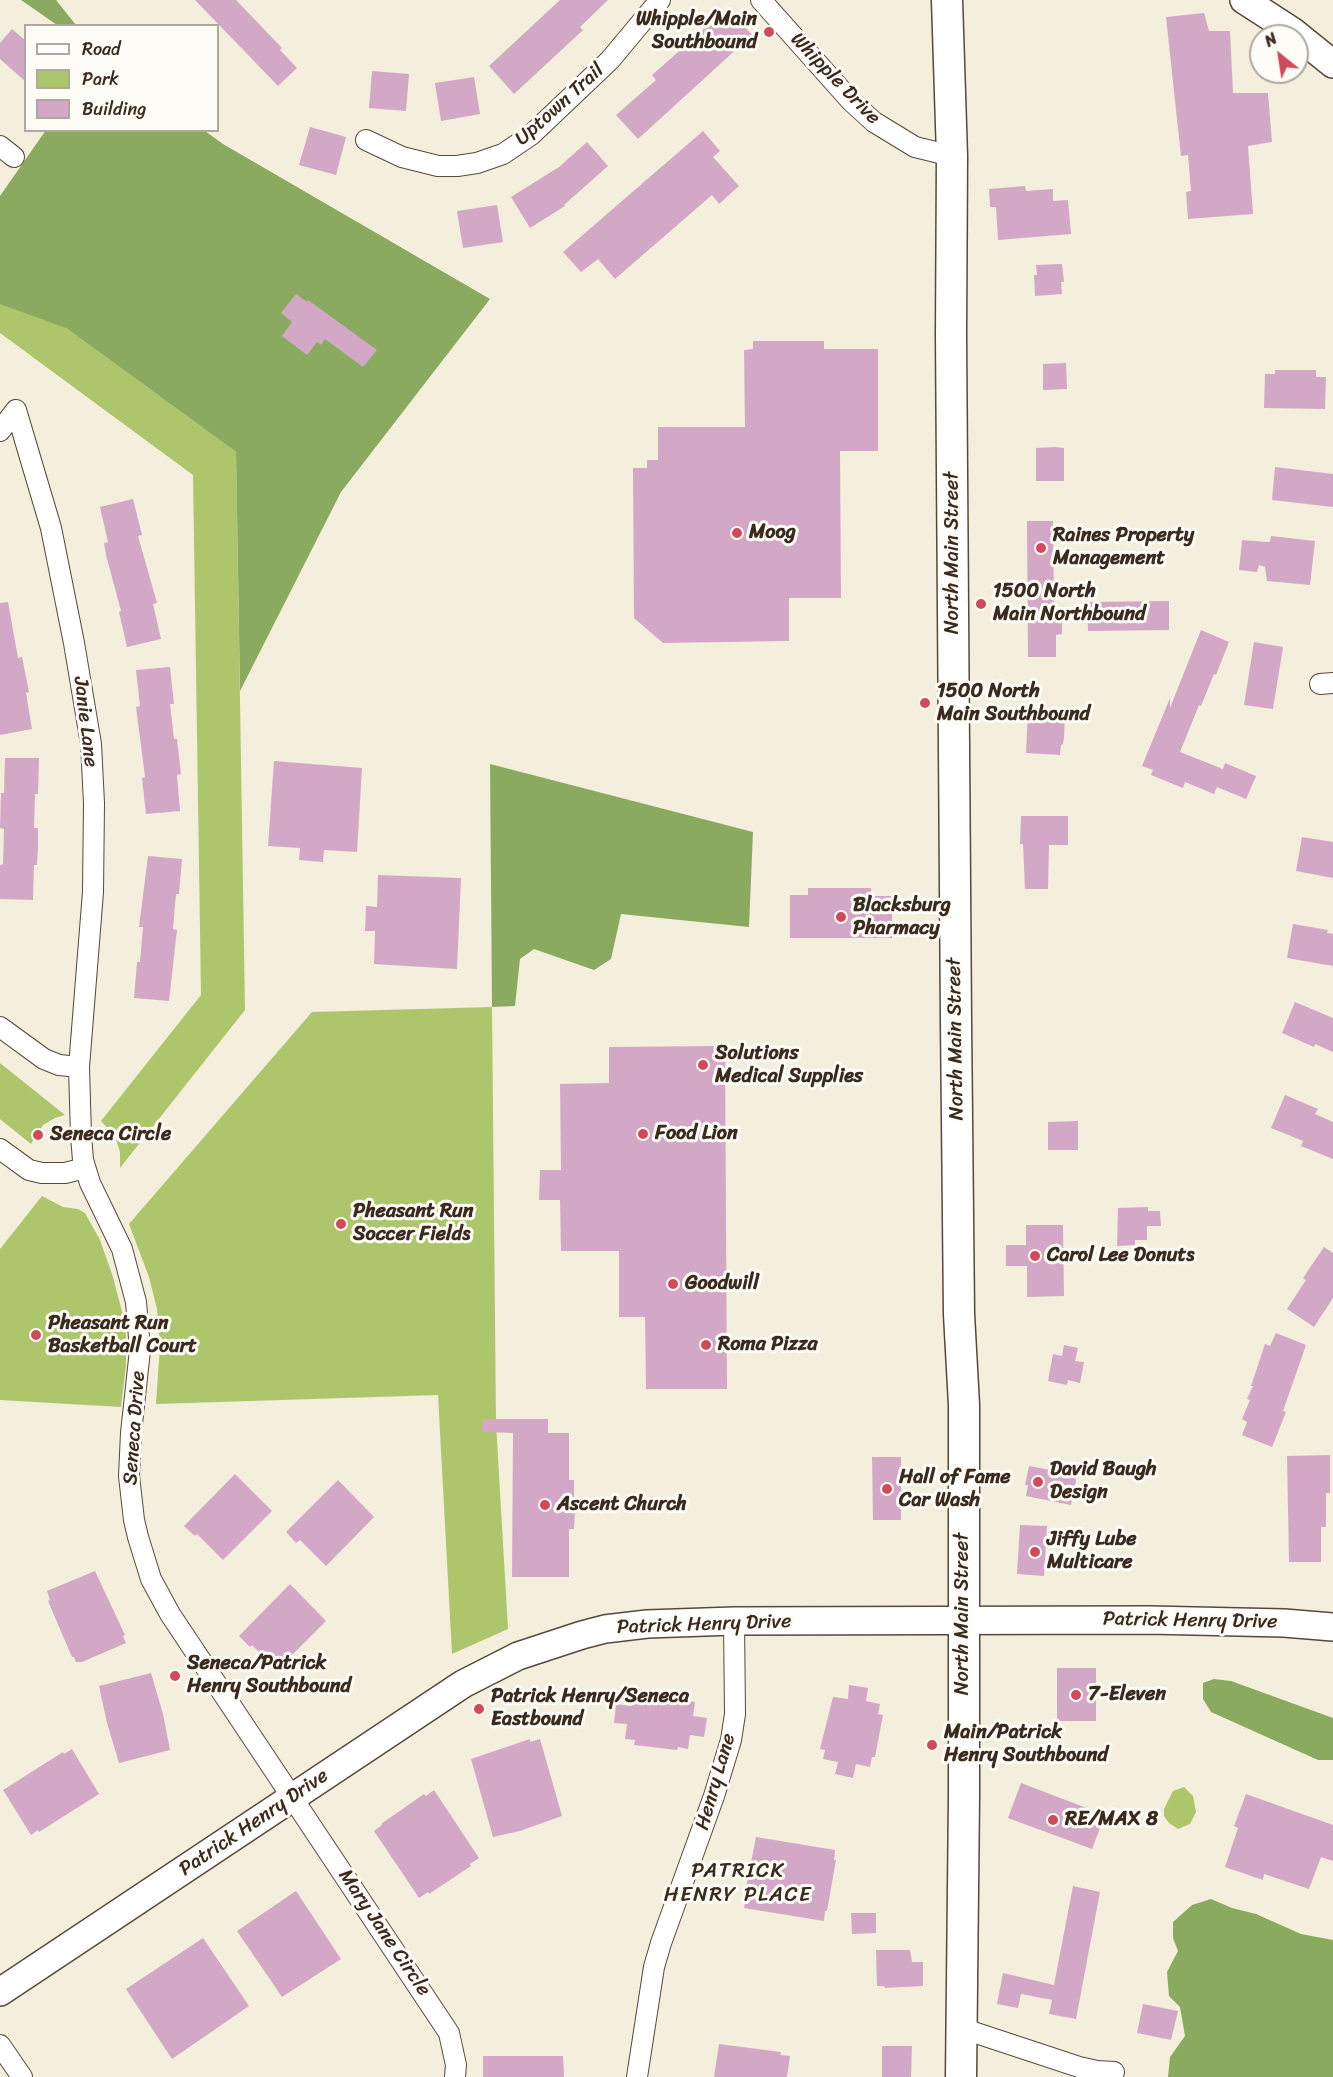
<!DOCTYPE html>
<html>
<head>
<meta charset="utf-8">
<style>
  body { margin:0 }
  #map { position:relative; width:1333px; height:2077px; overflow:hidden; background:#f3efdc; font-family:Sriracha,sans-serif }
  canvas { display:block }
  .legend { position:absolute; left:24px; top:24px; width:195px; height:108px; box-sizing:border-box; background:#fdfcf7; border:2px solid #afa8a0; margin:0; padding:8px 10px; list-style:none; font-size:18px; color:#3b2a1e }
  .legend li { display:flex; align-items:center; gap:12px; height:30px }
  .legend b { width:30px; border:2px solid #afa8a0 }
  .north { position:absolute; left:1249px; top:24px; width:60px; height:60px; box-sizing:border-box; background:#fdfcf7; border:2px solid #afa8a0; border-radius:50%; rotate:330deg; font-size:16px; font-weight:700; line-height:24px; text-align:center; color:#3b2a1e }
  .north::after { content:''; display:block; margin:auto; width:21px; height:27px; background:#d1495b; clip-path:polygon(50% 0,100% 100%,50% 72%,0 100%) }
</style>
</head>
<body>
<div id="map">
<canvas width="1333" height="2077"></canvas>
<ul class="legend">
<li><b style="height:8px;background:#fff"></b>Road</li>
<li><b style="height:16px;background:#adc66b"></b>Park</li>
<li><b style="height:16px;background:#d3a8c7"></b>Building</li>
</ul>
<div class="north">N</div>
</div>
<script>
const context = document.querySelector('canvas').getContext('2d');
context.lineJoin = 'round';
function paint(path, color) {
  context.fillStyle = color;
  context.fill(path, 'evenodd');
}
function shape(rows) {
  const path = new Path2D();
  for (const r of rows) {
    path.moveTo(r[0], r[1]);
    for (let i = 2; i < r.length; i += 2) path.lineTo(r[i], r[i + 1]);
  }
  return path;
}
function trace(path, color, width, dash) {
  context.strokeStyle = color;
  context.lineWidth = width;
  context.lineCap = dash ? 'butt' : 'round';
  context.setLineDash(dash || []);
  context.stroke(path);
}
function drawText(font, color, halo, rows, align = 'center') {
  context.font = font + ' Sriracha,sans-serif';
  context.lineWidth = 6;
  context.setLineDash([]);
  context.textBaseline = 'middle';
  context.strokeStyle = halo;
  context.fillStyle = color;
  for (const [text, x, y, turn = 0] of rows) {
    context.save();
    context.translate(x, y);
    context.rotate((+turn || 0) * Math.PI / 180);
    context.textAlign = isNaN(turn) ? turn : align;
    if (halo) context.strokeText(text, 0, 0);
    context.fillText(text, 0, 0);
    context.restore();
  }
}
paint(shape([
  [0,196,66,328,236,452,245,1010,120,1168,120,1152,115,1136,101,1121,201,995,193,475,0,333],
  [492,1007,496,1423,508,1629,452,1654,438,1395,156,1404,160,1346,157,1309,149,1277,129,1224,312,1012],
  [0,1063,65,1115,55,1118,43,1125,31,1144,0,1119],
  [42,1196,63,1207,78,1209,85,1213,100,1240,113,1277,126,1327,126,1365,121,1407,0,1400,0,1249],
  [1184,1787,1193,1796,1196,1812,1190,1824,1178,1829,1169,1823,1164,1816,1164,1809,1173,1791]
]), '#adc66b');
paint(shape([
  [21,0,56,0,76,25,57,25],
  [46,130,205,131,223,144,490,299,341,492,240,691,236,452,66,328,0,304,0,196],
  [490,764,753,832,749,927,621,914,611,959,594,970,534,949,520,959,515,1006,492,1007],
  [1214,1679,1231,1681,1333,1718,1333,1760,1318,1760,1211,1712,1203,1699,1203,1683],
  [1211,1899,1232,1908,1256,1914,1301,1934,1333,1940,1333,2077,1168,2077,1170,2057,1185,2036,1180,2007,1169,1996,1167,1972,1178,1951,1173,1938,1173,1922,1192,1905]
]), '#8aab5f');
paint(shape([
  [195,0,236,0,282,48,280,50,297,68,278,86],
  [560,0,608,0,580,27,583,30,514,94,489,66],
  [728,8,752,35,638,139,616,115,656,80,652,75],
  [1204,13,1209,31,1230,31,1233,93,1268,93,1272,142,1248,146,1253,214,1188,219,1186,192,1191,191,1188,155,1181,156,1166,17],
  [12,29,26,41,26,82,0,59,0,43],
  [372,71,409,74,406,111,369,108],
  [474,77,480,114,441,121,435,83],
  [310,127,346,137,336,175,299,165],
  [703,131,720,151,713,157,739,186,719,204,712,195,615,279,598,259,581,272,563,252],
  [587,142,608,166,564,205,565,206,530,228,511,197,559,167],
  [1025,186,1026,191,1053,189,1053,201,1068,200,1071,234,998,240,996,207,990,207,989,189],
  [497,205,503,242,463,248,457,211],
  [1062,264,1064,282,1061,282,1062,294,1035,296,1034,275,1037,275,1036,265],
  [296,294,307,302,308,300,377,350,363,367,325,339,321,345,317,342,307,355,282,336,292,322,281,313],
  [753,341,824,341,824,349,878,349,878,451,840,451,841,598,789,598,789,641,663,643,634,618,633,468,647,468,647,460,658,460,658,427,745,427,744,350,753,349],
  [1066,363,1067,389,1043,390,1043,364],
  [1275,370,1316,370,1316,377,1326,377,1325,409,1264,408,1265,374,1275,374],
  [1055,447,1064,448,1064,481,1036,481,1036,448],
  [1275,467,1333,474,1333,507,1272,500],
  [133,499,142,535,138,536,157,603,153,604,161,639,127,647,119,612,121,611,106,555,104,543,108,542,100,507],
  [1027,521,1053,521,1054,608,1056,608,1056,618,1062,617,1062,634,1056,635,1056,657,1028,657],
  [1271,536,1315,541,1310,585,1267,581,1265,567,1259,565,1257,572,1239,570,1242,540,1267,542,1270,542],
  [1169,601,1169,630,1088,631,1087,602],
  [8,602,18,658,22,657,29,692,26,693,32,729,0,735,0,603],
  [1201,630,1229,642,1216,675,1214,674,1201,706,1199,705,1180,752,1223,769,1225,763,1256,776,1246,799,1217,787,1214,794,1185,782,1183,788,1151,775,1153,770,1142,766,1170,698,1170,708],
  [1254,642,1283,647,1273,709,1244,705],
  [170,667,174,704,170,704,174,739,177,739,181,774,177,775,180,811,146,814,142,778,145,777,136,707,140,706,136,670],
  [1028,711,1065,713,1064,738,1063,744,1061,745,1060,755,1026,753],
  [5,758,39,758,38,794,35,794,34,828,38,828,38,847,37,865,34,865,33,900,0,899,0,865,3,864,4,829,0,828,1,793,4,793],
  [274,761,362,768,357,852,324,850,323,862,299,860,300,848,268,846],
  [1021,816,1068,816,1068,845,1049,845,1048,889,1025,889,1023,844,1020,844],
  [1302,837,1333,842,1333,878,1296,871],
  [148,856,182,859,179,894,176,894,173,929,177,930,169,1001,134,998,137,962,140,962,143,927,139,927],
  [378,875,461,878,457,969,374,964,375,931,365,931,366,906,377,907],
  [808,888,871,888,871,896,892,896,892,938,790,938,790,895,808,895],
  [1293,924,1328,930,1327,933,1333,934,1333,966,1287,958],
  [1295,1002,1333,1018,1333,1052,1315,1044,1314,1047,1282,1033],
  [714,1046,725,1048,727,1389,646,1389,645,1317,619,1317,619,1251,561,1251,560,1200,539,1200,540,1170,561,1170,560,1084,609,1083,609,1047],
  [1285,1095,1318,1109,1315,1114,1333,1122,1333,1159,1301,1146,1303,1141,1271,1128],
  [1078,1121,1078,1150,1048,1150,1048,1122],
  [1148,1207,1148,1211,1160,1211,1161,1226,1147,1226,1147,1240,1135,1240,1135,1245,1117,1246,1118,1208],
  [1026,1225,1063,1225,1064,1296,1027,1297,1027,1266,1006,1266,1006,1245,1026,1245],
  [1324,1247,1333,1253,1333,1298,1314,1327,1287,1309,1306,1280,1303,1278],
  [1276,1333,1306,1345,1283,1411,1286,1412,1272,1447,1242,1435,1247,1422,1242,1419,1250,1400,1247,1399,1253,1386,1251,1386,1265,1344,1270,1346],
  [1064,1345,1078,1348,1075,1361,1084,1362,1080,1383,1068,1380,1067,1385,1048,1381,1053,1354,1062,1356],
  [482,1419,548,1419,548,1433,569,1433,569,1480,574,1480,574,1497,577,1497,577,1513,575,1513,574,1529,569,1529,569,1577,512,1577,513,1433,482,1432],
  [1330,1455,1330,1493,1326,1493,1326,1527,1321,1527,1321,1562,1289,1562,1287,1456],
  [872,1457,901,1457,901,1520,873,1520],
  [1029,1466,1077,1475,1071,1505,1026,1496,1028,1485,1025,1485],
  [235,1474,272,1511,223,1560,197,1534,195,1536,184,1526],
  [338,1480,374,1517,326,1566,300,1540,296,1543,286,1532],
  [1020,1525,1047,1526,1044,1576,1017,1574],
  [95,1571,125,1635,123,1636,126,1643,82,1662,76,1662,74,1657,72,1657,48,1601,50,1600,47,1591],
  [290,1584,326,1621,277,1670,252,1645,250,1647,239,1636],
  [1057,1668,1096,1668,1096,1721,1057,1721],
  [151,1673,163,1714,170,1750,119,1763,107,1723,99,1686],
  [849,1685,868,1688,866,1701,880,1704,878,1714,883,1715,875,1757,872,1757,870,1767,856,1764,853,1778,835,1774,838,1762,823,1759,825,1750,820,1749,833,1697,848,1699],
  [643,1690,686,1696,685,1700,695,1702,693,1716,707,1718,704,1737,690,1735,688,1749,678,1747,677,1750,634,1745,635,1740,625,1739,627,1724,614,1723,616,1704,631,1706,633,1692,642,1693],
  [530,1739,530,1742,540,1739,562,1816,520,1831,493,1837,471,1759],
  [72,1749,99,1794,39,1832,38,1830,31,1835,3,1790,63,1752,64,1754],
  [1021,1783,1105,1815,1092,1849,1008,1818],
  [434,1790,479,1858,470,1864,471,1866,429,1894,428,1892,419,1898,374,1831,382,1825,381,1824,424,1794,426,1796],
  [1246,1794,1333,1825,1333,1861,1321,1857,1309,1889,1264,1874,1263,1880,1225,1867,1238,1828,1234,1826],
  [756,1837,835,1850,834,1860,836,1860,827,1911,825,1911,824,1921,744,1908,746,1898,744,1898],
  [1073,1886,1100,1892,1076,2019,1049,2014,1052,2000,1021,1994,1018,2008,997,2004,1003,1973,1054,1985],
  [296,1891,341,1959,282,1997,237,1931],
  [851,1913,876,1913,876,1933,852,1934],
  [203,1938,249,2006,172,2059,126,1989],
  [876,1950,910,1950,912,1962,923,1962,923,1986,885,1988,884,1986,877,1986],
  [1143,2004,1178,2011,1171,2040,1137,2033],
  [719,2044,781,2052,780,2055,790,2056,787,2077,714,2077],
  [882,2046,912,2046,911,2077,882,2077],
  [483,2056,563,2056,564,2077,483,2077]
]), '#d3a8c7');
const street = shape([
  [761,0,851,101,874,122,915,147,952,156],
  [366,140,402,157,438,166,457,166,477,163,503,154,531,135,610,60,660,0],
  [0,146,14,157],
  [0,431,16,410,51,528,74,643,91,744,94,803,93,892,79,1067,81,1136,83,1160,90,1183,122,1249,136,1302,140,1350,131,1433,129,1476,134,1520,138,1537,151,1579,170,1614,449,2033,456,2065,455,2077],
  [1320,684,1333,683],
  [0,1027,44,1059,59,1065,79,1067],
  [0,1149,29,1170,42,1173,65,1173,85,1168],
  [961,2028,1079,2067,1097,2071,1114,2072],
  [0,2045,22,2077],
  [637,2077,654,1967,661,1943,714,1796,731,1740,735,1714,734,1621]
]);
const secondary = shape([
  [1244,0,1292,31,1333,64],
  [0,1992,463,1684,518,1656,582,1635,605,1629,647,1624,734,1621,1149,1620,1284,1623,1333,1627]
]);
const primary = shape([
  [947,0,952,156,951,335,956,1022,959,1314,964,1405,964,1796,961,2077]
]);
trace(street, '#57483a', 22);
trace(secondary, '#57483a', 30);
trace(primary, '#57483a', 33);
trace(street, '#fff', 20);
trace(secondary, '#fff', 27);
trace(primary, '#fff', 30);
for (const [x, y, r, color] of [
  [769,32,6,"#d1495b"],
  [737,533,6,"#d1495b"],
  [1041,548,6,"#d1495b"],
  [981,604,6,"#d1495b"],
  [925,703,6,"#d1495b"],
  [841,917,6,"#d1495b"],
  [703,1065,6,"#d1495b"],
  [643,1134,6,"#d1495b"],
  [38,1135,6,"#d1495b"],
  [341,1224,6,"#d1495b"],
  [1035,1256,6,"#d1495b"],
  [673,1284,6,"#d1495b"],
  [36,1335,6,"#d1495b"],
  [706,1345,6,"#d1495b"],
  [1038,1482,6,"#d1495b"],
  [887,1489,6,"#d1495b"],
  [545,1505,6,"#d1495b"],
  [1035,1552,6,"#d1495b"],
  [175,1676,6,"#d1495b"],
  [1076,1695,6,"#d1495b"],
  [479,1709,6,"#d1495b"],
  [932,1745,6,"#d1495b"],
  [1053,1820,6,"#d1495b"]
]) {
  const dot = new Path2D();
  dot.arc(x, y, r, 0, 2 * Math.PI);
  context.fillStyle = color;
  context.fill(dot);
  trace(dot, '#fdfcf7', 2);
}
drawText('bold 20px', '#3b2a1e', '#fdfcf7', [
  ["Whipple/Main",757,20,"right"],
  ["Southbound",757,43,"right"],
  ["Moog",749,533],
  ["Raines Property",1053,536],
  ["Management",1053,559],
  ["1500 North",993,592],
  ["Main Northbound",993,615],
  ["1500 North",937,692],
  ["Main Southbound",937,715],
  ["Blacksburg",853,906],
  ["Pharmacy",853,929],
  ["Solutions",715,1054],
  ["Medical Supplies",715,1077],
  ["Food Lion",655,1134],
  ["Seneca Circle",50,1135],
  ["Pheasant Run",353,1212],
  ["Soccer Fields",353,1235],
  ["Carol Lee Donuts",1047,1256],
  ["Goodwill",685,1284],
  ["Pheasant Run",48,1324],
  ["Basketball Court",48,1347],
  ["Roma Pizza",718,1345],
  ["David Baugh",1050,1470],
  ["Design",1050,1493],
  ["Hall of Fame",899,1478],
  ["Car Wash",899,1501],
  ["Ascent Church",557,1505],
  ["Jiffy Lube",1047,1540],
  ["Multicare",1047,1563],
  ["Seneca/Patrick",187,1664],
  ["Henry Southbound",187,1687],
  ["7-Eleven",1088,1695],
  ["Patrick Henry/Seneca",491,1697],
  ["Eastbound",491,1720],
  ["Main/Patrick",944,1733],
  ["Henry Southbound",944,1756],
  ["RE/MAX 8",1065,1820]
], 'left');
drawText('20px', '#3b2a1e', '#fdfcf7', [
  ["Whipple Drive",835,79,46],
  ["Uptown Trail",560,105,-42],
  ["North Main Street",953,553,-90],
  ["Janie Lane",85,722,83],
  ["North Main Street",956,1039,-91],
  ["Seneca Drive",135,1428,-86],
  ["North Main Street",963,1614,-90],
  ["Patrick Henry Drive",1190,1621,1],
  ["Patrick Henry Drive",704,1625,-2],
  ["Henry Lane",716,1782,-74],
  ["Patrick Henry Drive",254,1823,-34],
  ["Mary Jane Circle",384,1933,56]
]);
context.letterSpacing = '1.5px';
drawText('21px', '#3b2a1e', '#fdfcf7', [
  ["PATRICK",738,1872],
  ["HENRY PLACE",738,1896]
]);
context.letterSpacing = '0px';
</script>
</body>
</html>
